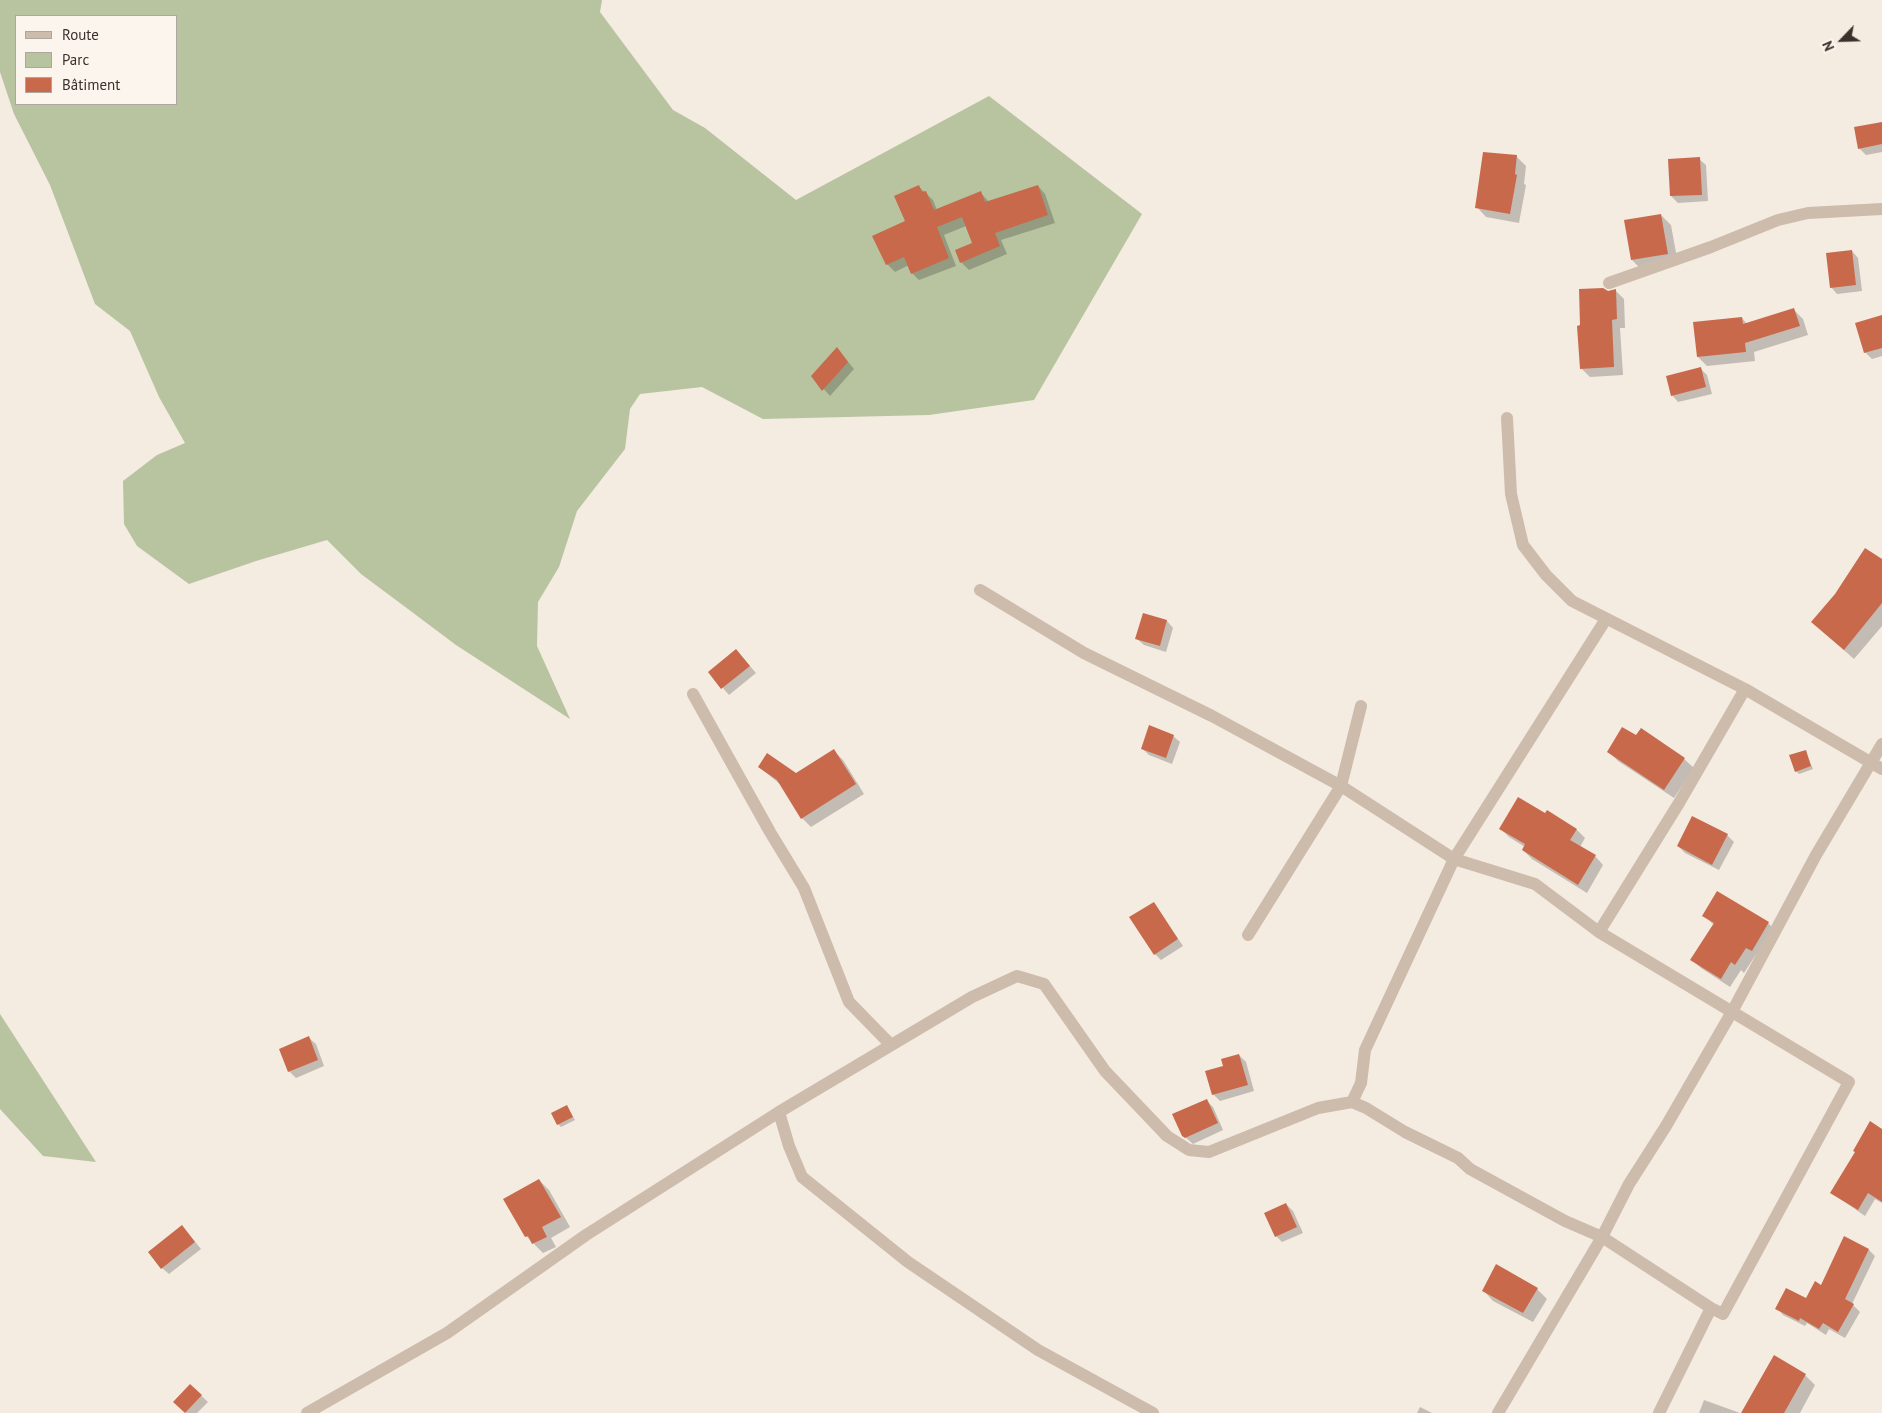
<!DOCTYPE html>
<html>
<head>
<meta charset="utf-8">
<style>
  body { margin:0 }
  #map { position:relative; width:1882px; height:1413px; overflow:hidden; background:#f4ebe1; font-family:"PT Sans",sans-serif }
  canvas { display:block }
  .legend { position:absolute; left:15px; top:15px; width:162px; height:90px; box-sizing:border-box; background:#fbf5ee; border:1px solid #aea6a0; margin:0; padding:6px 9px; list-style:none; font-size:15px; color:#3b302b }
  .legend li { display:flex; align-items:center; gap:10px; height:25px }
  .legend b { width:25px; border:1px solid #aea6a0 }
  .north { position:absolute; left:1817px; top:15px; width:50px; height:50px; -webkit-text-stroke:4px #fbf5ee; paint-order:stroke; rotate:246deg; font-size:14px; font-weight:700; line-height:20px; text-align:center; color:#3b302b }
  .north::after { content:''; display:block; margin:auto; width:18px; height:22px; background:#3b302b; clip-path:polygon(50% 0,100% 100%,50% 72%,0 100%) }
</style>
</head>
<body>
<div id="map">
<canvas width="1882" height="1413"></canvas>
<ul class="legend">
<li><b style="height:6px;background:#cdbbac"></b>Route</li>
<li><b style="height:14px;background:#b8c4a0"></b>Parc</li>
<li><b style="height:14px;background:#c8694b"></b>Bâtiment</li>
</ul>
<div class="north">N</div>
</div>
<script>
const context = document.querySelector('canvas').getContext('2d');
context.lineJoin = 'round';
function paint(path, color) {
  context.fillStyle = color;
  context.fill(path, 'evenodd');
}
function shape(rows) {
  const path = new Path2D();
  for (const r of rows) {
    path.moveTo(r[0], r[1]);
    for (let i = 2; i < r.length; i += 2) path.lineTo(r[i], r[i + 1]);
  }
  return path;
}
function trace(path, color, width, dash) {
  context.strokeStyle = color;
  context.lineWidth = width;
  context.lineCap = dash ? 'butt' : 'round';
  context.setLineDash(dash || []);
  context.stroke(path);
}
paint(shape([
  [0,0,602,0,600,12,673,110,705,128,796,200,989,96,1142,214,1034,400,929,415,763,419,702,387,640,394,630,409,625,449,577,511,559,567,538,602,537,646,570,719,456,645,408,609,361,574,327,540,256,561,189,584,137,546,124,524,123,481,157,455,185,443,159,397,130,331,95,304,50,185,14,114,0,72],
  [16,16,176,16,176,104,16,104],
  [0,1014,96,1162,43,1156,0,1109]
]), '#b8c4a0');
paint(shape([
  [1882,123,1882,152,1866,155,1859,148],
  [1516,156,1526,166,1524,184,1526,185,1519,223,1486,217,1477,207],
  [1699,159,1706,165,1708,201,1678,203,1671,196],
  [1038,186,1045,194,1055,223,1001,240,1007,254,969,270,962,263,957,251,974,244,966,226,944,235,956,266,919,280,912,273,909,265,895,272,887,264,919,187,933,200,937,210,980,192,989,202],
  [1661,215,1671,225,1678,264,1642,270,1632,260],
  [1852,251,1858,258,1862,291,1837,294,1831,287],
  [1616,291,1624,299,1625,328,1620,328,1623,375,1590,377,1581,368,1582,326,1608,292],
  [1794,310,1803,319,1808,335,1754,352,1755,361,1707,366,1698,357,1742,318,1747,324],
  [1882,316,1882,356,1872,359,1865,352],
  [837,348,854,369,830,396,812,376],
  [1701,369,1707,375,1712,394,1678,402,1672,395],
  [1882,561,1882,626,1854,659,1822,631,1836,594],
  [1144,614,1167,621,1173,628,1166,652,1144,645,1137,639],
  [742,657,756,673,729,695,709,672],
  [1173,736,1180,742,1172,764,1149,755,1142,748],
  [834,751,843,760,864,794,811,827,802,818,781,785,759,767,796,775],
  [1805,751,1813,769,1799,774,1796,771],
  [1609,752,1684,759,1694,768,1674,798,1618,761],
  [1547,812,1577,830,1585,838,1580,847,1595,856,1603,865,1587,893,1532,859,1523,850,1525,847,1509,837,1501,829,1545,815],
  [1727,835,1734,842,1719,870,1685,853,1678,846],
  [1154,903,1183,946,1161,960,1155,954],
  [1704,916,1768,923,1777,932,1755,956,1744,973,1741,970,1730,987,1701,968,1692,960,1714,925],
  [309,1038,316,1044,324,1066,296,1078,289,1071],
  [1239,1055,1246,1062,1254,1091,1220,1101,1213,1094,1224,1067],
  [1206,1100,1213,1107,1223,1130,1193,1144,1183,1135],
  [567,1106,575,1120,561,1127,558,1124],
  [1882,1130,1882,1203,1875,1199,1865,1216,1832,1193],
  [539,1180,549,1190,570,1227,551,1238,556,1247,543,1253,526,1236],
  [1286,1204,1293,1211,1303,1233,1282,1242,1276,1236],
  [188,1233,201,1249,169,1274,162,1268],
  [1845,1238,1869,1250,1875,1256,1852,1304,1860,1312,1845,1338,1829,1329,1826,1335,1807,1323,1805,1326,1783,1315,1777,1308,1806,1300,1821,1286],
  [1537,1289,1547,1299,1533,1322,1493,1301,1483,1290],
  [1805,1375,1815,1385,1800,1413,1778,1413],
  [190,1385,208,1402,197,1413,187,1413,175,1402],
  [1704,1400,1740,1413,1699,1413],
  [1420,1407,1432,1413,1417,1413]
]), '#0003');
paint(shape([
  [1882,122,1882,144,1858,149,1854,127],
  [1483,152,1517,155,1515,174,1517,175,1510,214,1475,208],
  [1700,157,1702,195,1670,196,1668,159],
  [919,185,922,192,926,191,934,210,981,191,985,202,1038,185,1048,215,995,233,1000,246,960,263,955,250,972,243,962,217,937,227,949,258,911,274,904,257,886,265,872,236,905,221,894,196],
  [1661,214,1668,254,1631,260,1624,220],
  [1852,250,1856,285,1830,288,1826,253],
  [1603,288,1608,291,1616,289,1617,319,1612,320,1614,367,1580,369,1577,326,1580,325,1579,289],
  [1794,308,1800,326,1745,343,1746,352,1697,357,1693,322,1742,317,1743,324],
  [1882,315,1882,348,1864,353,1855,323],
  [837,347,848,362,822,391,811,376],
  [1701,367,1706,387,1671,396,1666,376],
  [1865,548,1882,559,1882,603,1844,650,1811,622,1835,594],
  [1143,613,1167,620,1160,646,1135,639],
  [736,649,750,666,721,689,708,672],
  [1149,725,1174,735,1166,758,1141,749],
  [1622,727,1636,735,1641,728,1685,758,1664,790,1607,752],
  [834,749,856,784,801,819,777,780,758,767,767,753,796,773],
  [1806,750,1811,766,1795,772,1789,755],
  [1518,797,1545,813,1547,810,1577,829,1570,840,1596,855,1578,885,1522,850,1525,844,1499,829],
  [1692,816,1728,834,1712,865,1677,846],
  [1717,891,1769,922,1752,951,1746,948,1735,965,1731,962,1721,979,1690,960,1714,923,1702,916],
  [1154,902,1178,939,1154,955,1129,917],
  [309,1036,318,1060,288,1072,279,1049],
  [1239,1054,1248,1085,1212,1095,1205,1071,1223,1066,1221,1059],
  [1207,1099,1218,1123,1185,1138,1182,1136,1172,1114],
  [567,1105,573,1117,557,1125,551,1113],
  [1870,1121,1882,1129,1882,1202,1868,1193,1858,1210,1830,1193,1855,1152,1853,1151],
  [539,1179,561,1217,542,1227,547,1237,532,1244,528,1236,525,1237,503,1199],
  [1286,1203,1297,1227,1275,1237,1264,1213],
  [182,1225,195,1242,161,1269,148,1252],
  [1844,1236,1869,1249,1845,1299,1854,1304,1838,1332,1823,1323,1819,1329,1800,1318,1799,1321,1775,1309,1786,1288,1806,1298,1815,1281,1821,1285],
  [1496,1264,1538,1288,1523,1313,1482,1291],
  [1774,1355,1806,1374,1784,1413,1741,1413],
  [190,1384,202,1395,185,1413,173,1402]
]), '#c8694b');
trace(shape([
  [1609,283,1711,247,1778,220,1808,213,1882,209],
  [1507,418,1511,494,1523,545,1546,575,1572,601,1745,689,1882,769],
  [980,590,1084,653,1212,716,1341,786,1454,859,1535,884,1599,932,1849,1082,1723,1314,1711,1308],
  [693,694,770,832,804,888,849,1002,891,1045],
  [1599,932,1679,803,1745,689],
  [1248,935,1341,786,1361,706],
  [1352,1102,1361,1083,1365,1050,1454,859,1606,619],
  [779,1112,972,997,1017,976,1044,984,1105,1071,1167,1136,1189,1150,1209,1152,1318,1108,1352,1102,1366,1108,1405,1132,1458,1158,1470,1169,1565,1221,1602,1237,1711,1308,1659,1413],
  [307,1413,447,1333,586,1235,779,1112,789,1146,802,1177,908,1262,1038,1350,1153,1413],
  [1498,1413,1602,1237,1629,1184,1666,1126,1733,1010,1816,855,1882,744]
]), '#cdbbac', 12);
</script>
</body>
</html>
